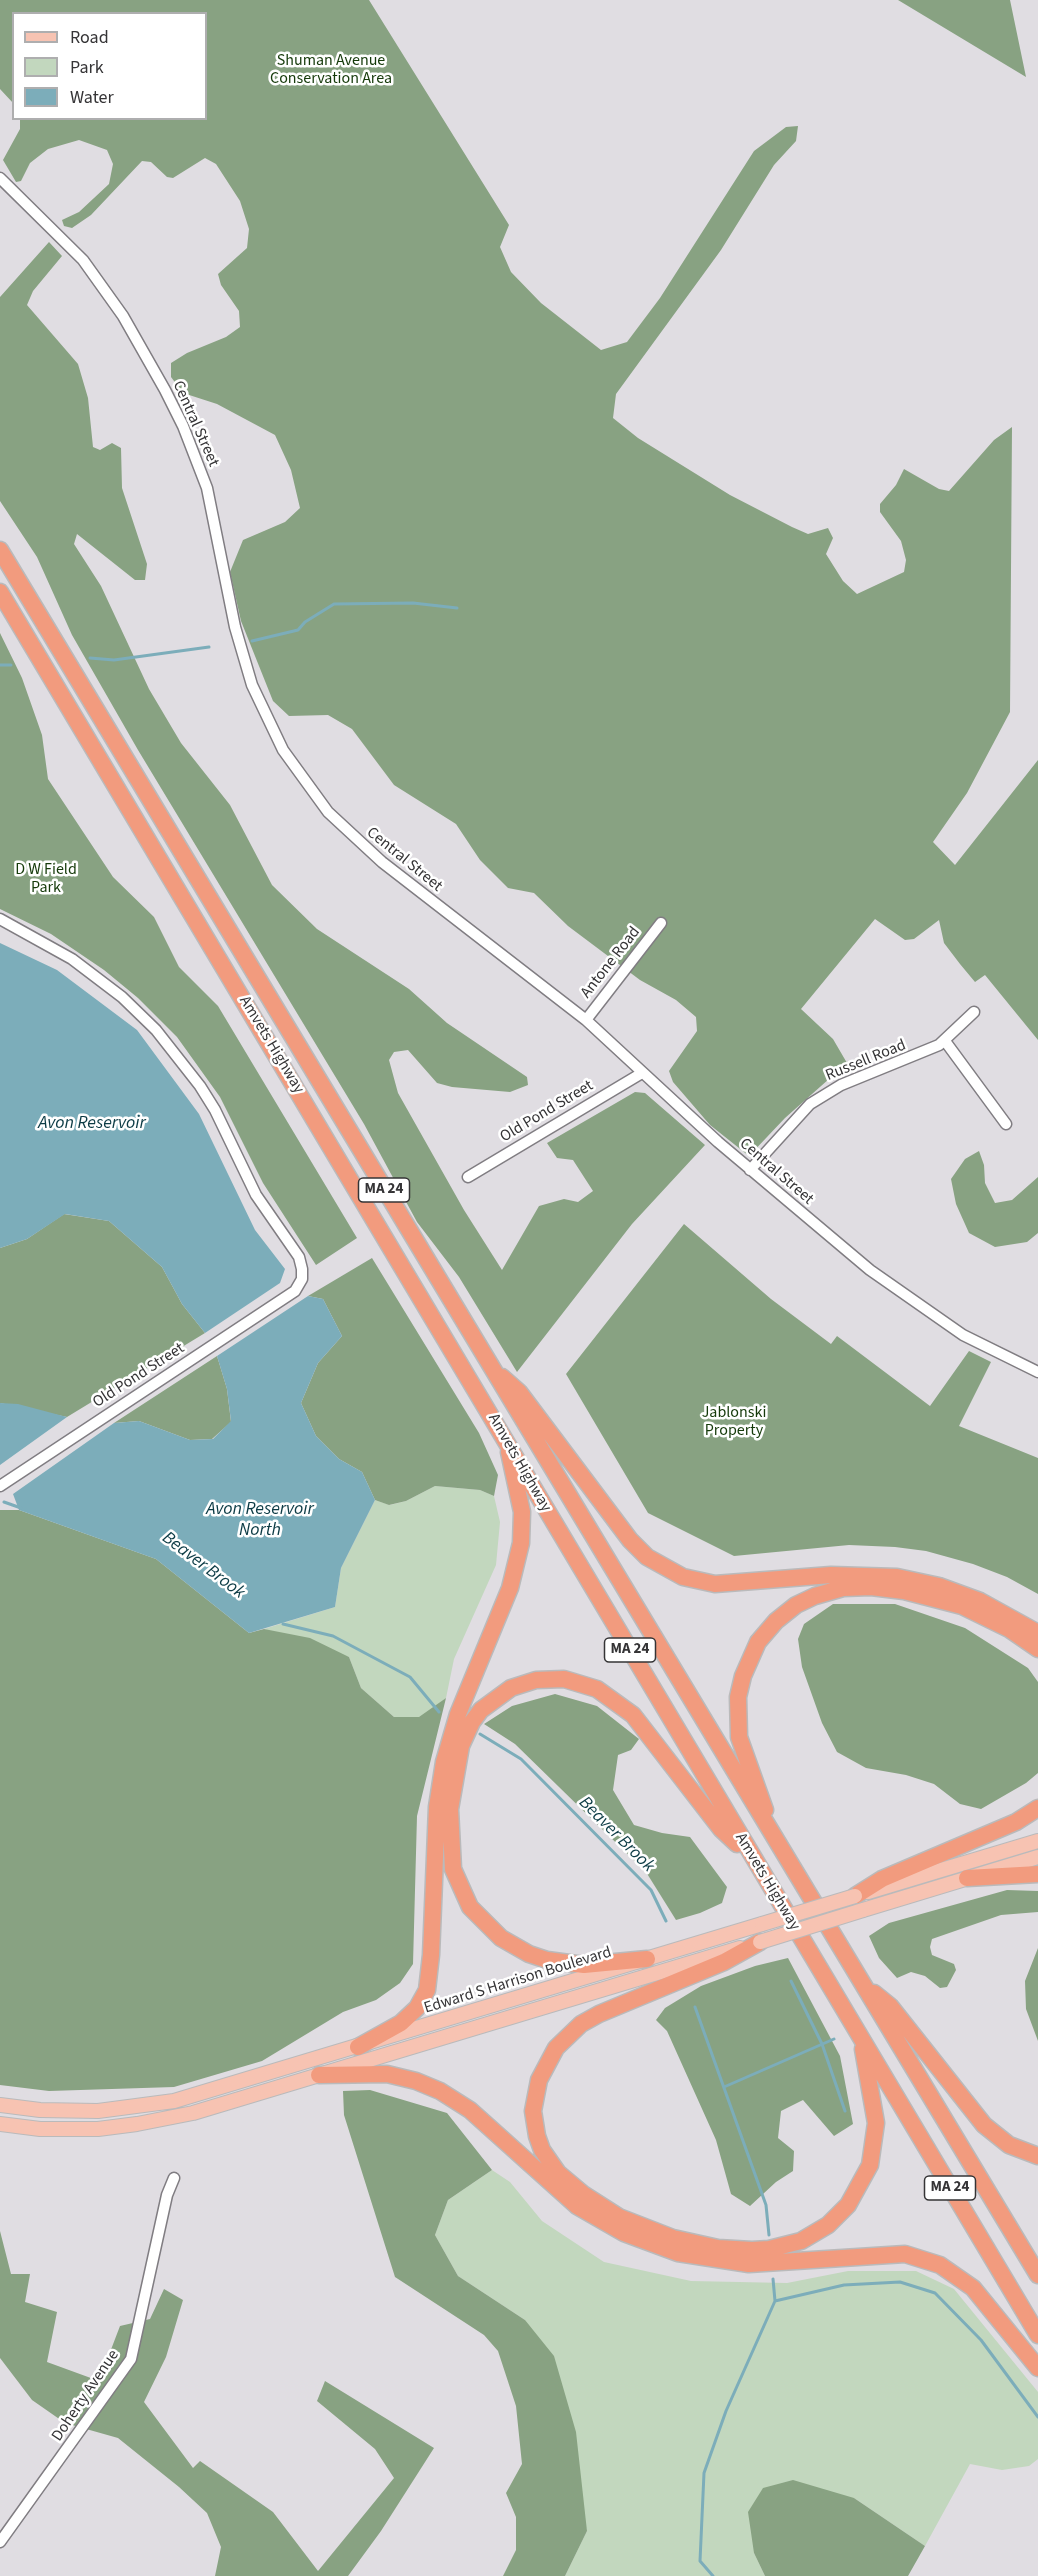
<!DOCTYPE html>
<html>
<head>
<meta charset="utf-8">
<style>
  body { margin:0 }
  #map { position:relative; width:1038px; height:2576px; overflow:hidden; background:#e0dde2; font-family:"Source Sans 3",sans-serif }
  canvas { display:block }
  .legend { position:absolute; left:12px; top:12px; width:195px; height:108px; box-sizing:border-box; background:#fff; border:2px solid #aeaeaf; margin:0; padding:8px 10px; list-style:none; font-size:18px; color:#353436 }
  .legend li { display:flex; align-items:center; gap:12px; height:30px }
  .legend b { width:30px; border:2px solid #aeaeaf }
</style>
</head>
<body>
<div id="map">
<canvas width="1038" height="2576"></canvas>
<ul class="legend">
<li><b style="height:8px;background:#f7c3b2"></b>Road</li>
<li><b style="height:16px;background:#c2d7be"></b>Park</li>
<li><b style="height:16px;background:#7cadba"></b>Water</li>
</ul>
</div>
<script>
const context = document.querySelector('canvas').getContext('2d');
context.lineJoin = 'round';
function paint(path, color) {
  context.fillStyle = color;
  context.fill(path, 'evenodd');
}
function shape(rows) {
  const path = new Path2D();
  for (const r of rows) {
    path.moveTo(r[0], r[1]);
    for (let i = 2; i < r.length; i += 2) path.lineTo(r[i], r[i + 1]);
  }
  return path;
}
function trace(path, color, width, dash) {
  context.strokeStyle = color;
  context.lineWidth = width;
  context.lineCap = dash ? 'butt' : 'round';
  context.setLineDash(dash || []);
  context.stroke(path);
}
function drawText(font, color, halo, rows, align = 'center') {
  context.font = font + ' "Source Sans 3",sans-serif';
  context.lineWidth = 5;
  context.setLineDash([]);
  context.textBaseline = 'middle';
  context.strokeStyle = halo;
  context.fillStyle = color;
  for (const [text, x, y, turn = 0] of rows) {
    context.save();
    context.translate(x, y);
    context.rotate((+turn || 0) * Math.PI / 180);
    context.textAlign = isNaN(turn) ? turn : align;
    if (halo) context.strokeText(text, 0, 0);
    context.fillText(text, 0, 0);
    context.restore();
  }
}
paint(shape([
  [435,1486,480,1490,494,1496,500,1522,496,1565,454,1659,446,1698,425,1717,394,1717,361,1688,349,1657,264,1629,335,1607,341,1568,375,1500,390,1505,406,1501],
  [492,2170,510,2182,542,2221,604,2262,691,2281,787,2283,848,2271,916,2271,954,2289,1038,2392,1038,2459,1029,2466,1002,2470,970,2464,925,2546,854,2498,754,2553,765,2576,565,2576,587,2531,525,2320,458,2276,435,2235,448,2200]
]), '#c2d7be');
paint(shape([
  [0,0,369,0,509,225,500,247,511,272,541,303,601,350,627,342,660,298,754,151,786,127,798,126,796,141,774,165,721,250,616,394,613,418,638,438,730,495,792,527,808,534,828,528,833,538,826,554,843,581,857,594,904,572,906,560,901,541,880,512,880,504,896,485,904,469,939,489,949,491,994,440,1012,427,1010,712,967,793,933,842,955,865,1038,760,1038,1040,985,975,975,982,960,964,944,943,939,920,914,939,905,940,875,919,801,1009,833,1039,847,1063,785,1118,749,1156,710,1125,673,1082,669,1071,697,1031,696,1017,676,1000,640,980,568,926,534,893,508,888,480,860,456,824,394,785,352,729,328,715,289,716,273,701,241,621,230,572,243,540,285,522,300,508,291,470,275,435,217,404,183,393,171,377,171,363,187,353,226,337,240,327,239,311,221,285,218,274,247,248,249,229,240,201,216,164,205,158,173,178,167,177,151,162,142,161,91,215,72,228,64,226,62,220,79,212,109,184,113,164,107,150,79,140,48,149,30,163,21,181,16,182,3,160,20,129,20,119,206,118,206,14,14,14,13,103,0,89],
  [898,0,1010,0,1026,77],
  [49,242,62,256,33,291,27,305,78,364,88,398,93,447,100,450,112,443,121,448,122,488,147,564,145,580,135,580,77,534,74,544,101,586,149,689,181,743,230,805,272,885,317,929,409,989,447,1023,527,1077,528,1085,510,1092,452,1087,437,1083,408,1050,394,1052,389,1060,398,1093,464,1210,502,1270,539,1206,564,1199,578,1202,593,1191,573,1160,557,1158,547,1143,635,1092,645,1093,705,1145,632,1224,517,1372,459,1277,417,1222,364,1124,138,750,72,635,37,557,0,501,0,297],
  [0,633,22,678,42,735,48,779,113,877,154,917,179,967,218,1006,357,1238,316,1265,263,1183,220,1097,177,1037,138,998,104,970,51,934,0,909],
  [979,1151,984,1165,985,1183,995,1203,1012,1200,1038,1177,1038,1233,1027,1242,995,1247,969,1233,956,1204,951,1179,965,1159],
  [64,1214,109,1221,162,1267,182,1304,205,1333,67,1417,0,1403,0,1248,27,1239],
  [684,1224,771,1299,831,1344,837,1336,930,1406,969,1351,991,1362,959,1426,1038,1458,1038,1594,1007,1577,973,1564,926,1551,895,1547,849,1545,734,1556,648,1513,566,1374],
  [372,1258,479,1433,498,1475,494,1496,480,1490,435,1486,406,1501,389,1505,375,1500,362,1472,339,1459,316,1436,301,1403,318,1363,342,1336,323,1299,308,1296],
  [217,1356,227,1389,231,1422,212,1439,190,1440,139,1421,114,1423],
  [0,1510,19,1510,156,1559,249,1633,264,1629,310,1638,349,1657,361,1688,394,1717,419,1717,446,1698,417,1816,413,1964,400,1983,376,2000,343,2012,262,2061,174,2087,49,2091,0,2085],
  [833,1604,895,1604,965,1628,1028,1668,1038,1682,1038,1773,1026,1783,981,1809,960,1804,934,1784,906,1775,866,1768,837,1752,822,1723,802,1667,798,1639,804,1624],
  [555,1694,597,1706,639,1739,631,1750,618,1755,613,1790,634,1825,662,1833,690,1837,727,1887,722,1903,700,1913,676,1920,646,1872,515,1744,484,1724,512,1706],
  [1007,1890,1038,1891,1038,1912,1001,1915,932,1939,930,1947,932,1955,954,1964,956,1970,947,1987,940,1988,925,1976,911,1972,897,1978,879,1958,869,1936,889,1923],
  [1038,1948,1038,2041,1026,2009,1025,1981],
  [788,1958,840,2056,853,2124,834,2136,803,2100,781,2111,778,2138,794,2151,793,2171,776,2182,750,2206,731,2194,716,2140,667,2031,656,2020,665,2008,701,1986,755,1966],
  [370,2090,447,2113,492,2170,448,2200,435,2235,458,2276,525,2320,554,2356,576,2432,587,2531,565,2576,503,2576,516,2550,516,2517,506,2493,522,2464,516,2406,498,2351,484,2335,395,2277,344,2115,343,2091],
  [0,2231,11,2274,30,2274,25,2302,57,2312,47,2362,99,2381,120,2326,150,2319,164,2289,183,2300,166,2357,144,2402,193,2468,200,2461,273,2512,318,2571,394,2478,375,2449,317,2401,325,2381,434,2448,381,2531,348,2576,215,2576,221,2547,207,2513,179,2487,118,2438,65,2423,32,2400,0,2358],
  [793,2480,854,2498,925,2546,908,2576,765,2576,754,2553,748,2512,763,2488]
]), '#88a282');
paint(shape([
  [0,943,57,970,137,1030,199,1114,255,1230,285,1269,280,1283,205,1333,182,1304,162,1267,109,1221,65,1214,27,1239,0,1248],
  [308,1296,323,1299,342,1336,318,1363,301,1403,316,1436,339,1459,362,1472,375,1500,341,1568,335,1607,249,1633,156,1559,19,1510,13,1494,114,1423,139,1421,190,1440,213,1439,231,1421,227,1389,217,1356],
  [0,1403,18,1404,67,1417,0,1465]
]), '#7cadba');
trace(shape([
  [252,641,298,630,305,622,334,604,413,603,457,608],
  [90,658,114,660,209,647],
  [0,665,11,665],
  [4,1502,21,1508],
  [283,1624,333,1636,410,1677,439,1712],
  [480,1734,521,1759,651,1890,666,1921],
  [791,1981,822,2044,845,2111],
  [695,2007,766,2205,769,2235],
  [724,2087,834,2039],
  [773,2279,775,2301],
  [775,2301,844,2285,900,2282,935,2293,981,2340,1038,2417],
  [713,2576,700,2561,704,2473,726,2411,775,2301]
]), '#7cadba', 3);
const minor = shape([
  [0,178,83,260,123,316,165,390,183,426,207,488,235,627,252,685,283,750,328,812,382,862,586,1020,718,1142,870,1270,963,1335,1038,1372],
  [0,919,72,959,122,997,156,1030,200,1086,215,1110,256,1195,299,1257,302,1269,302,1279,295,1291,0,1486],
  [586,1020,661,923],
  [945,1041,1006,1124],
  [750,1170,810,1104,841,1085,939,1045,974,1012],
  [468,1177,642,1073],
  [0,2542,131,2359,167,2195,174,2178]
]);
const major = shape([
  [868,1892,1038,1841],
  [863,1910,1038,1857],
  [0,2105,40,2110,98,2111,174,2101,762,1924],
  [0,2124,40,2129,98,2129,137,2124,193,2113,740,1948]
]);
const highway = shape([
  [0,550,1038,2275],
  [0,592,1038,2335],
  [502,1377,519,1392,630,1540,647,1557,683,1577,715,1584,831,1575,897,1577,939,1586,980,1601,1038,1633],
  [765,1810,739,1737,738,1697,743,1676,758,1642,776,1621,796,1605,815,1596,843,1588,871,1587,904,1591,962,1606,1009,1629,1038,1649],
  [967,1878,1038,1874],
  [855,1896,882,1879,1016,1822,1038,1808],
  [760,1942,724,1962,599,2014,581,2024,556,2048,539,2080,533,2111,537,2136,542,2150,558,2173,583,2194,619,2217,673,2238,718,2248,752,2250,769,2249,801,2241,828,2225,848,2205,870,2165,876,2123,863,2049],
  [647,1959,584,1965,547,1960,529,1954,501,1938,470,1907,453,1869,450,1809,461,1746,472,1722,481,1710,511,1688,536,1680,564,1679,597,1689,633,1715,721,1829,737,1844],
  [874,1993,890,2006,984,2125,1009,2145,1038,2156],
  [358,2047,401,2023,417,2008,427,1990,431,1955,437,1807,444,1762,458,1714,510,1588,521,1543,522,1512,509,1452],
  [319,2075,387,2074,416,2081,440,2091,470,2110,577,2206,624,2233,678,2253,749,2264,905,2254,940,2265,973,2288,1038,2368]
]);
trace(minor, '#807d82', 13);
trace(major, '#bababb', 16);
trace(highway, '#bababb', 19);
trace(minor, '#fff', 10);
trace(major, '#f7c3b2', 14);
trace(highway, '#f29b7e', 16);
const majorBridge = shape([
  [762,1924,855,1896],
  [760,1942,863,1910]
]);
trace(majorBridge, '#bababb', 16, []);
trace(majorBridge, '#f7c3b2', 14);
for (const [x, y, w] of [
  [384,1190,51],
  [630,1650,51],
  [950,2188,51]
]) {
  const box = new Path2D();
  box.roundRect(x - w / 2, y - 12, w, 24, 4.5);
  context.fillStyle = '#fff';
  context.fill(box);
  trace(box, '#353436', 1.5);
}
drawText('bold 15px', '#353436', null, [
  ["MA 24",384,1190],
  ["MA 24",630,1650],
  ["MA 24",950,2188]
]);
drawText('16px', '#153a0a', '#fff', [
  ["Shuman Avenue",331,61],
  ["Conservation Area",331,79],
  ["D W Field",46,870],
  ["Park",46,888],
  ["Jablonski",734,1413],
  ["Property",734,1431]
]);
drawText('16px', '#353436', '#fff', [
  ["Central Street",195,424,66],
  ["Central Street",404,860,39],
  ["Antone Road",611,963,-52],
  ["Amvets Highway",271,1045,59],
  ["Russell Road",866,1061,-22],
  ["Old Pond Street",547,1112,-31],
  ["Central Street",776,1172,41],
  ["Old Pond Street",139,1376,-33],
  ["Amvets Highway",519,1463,60],
  ["Amvets Highway",767,1882,59],
  ["Edward S Harrison Boulevard",518,1981,-17],
  ["Doherty Avenue",86,2396,-56]
]);
drawText('italic 18px', '#0c3b45', '#fff', [
  ["Avon Reservoir",92,1124],
  ["Avon Reservoir",260,1510],
  ["North",260,1531],
  ["Beaver Brook",203,1566,37],
  ["Beaver Brook",616,1835,45]
]);
</script>
</body>
</html>
